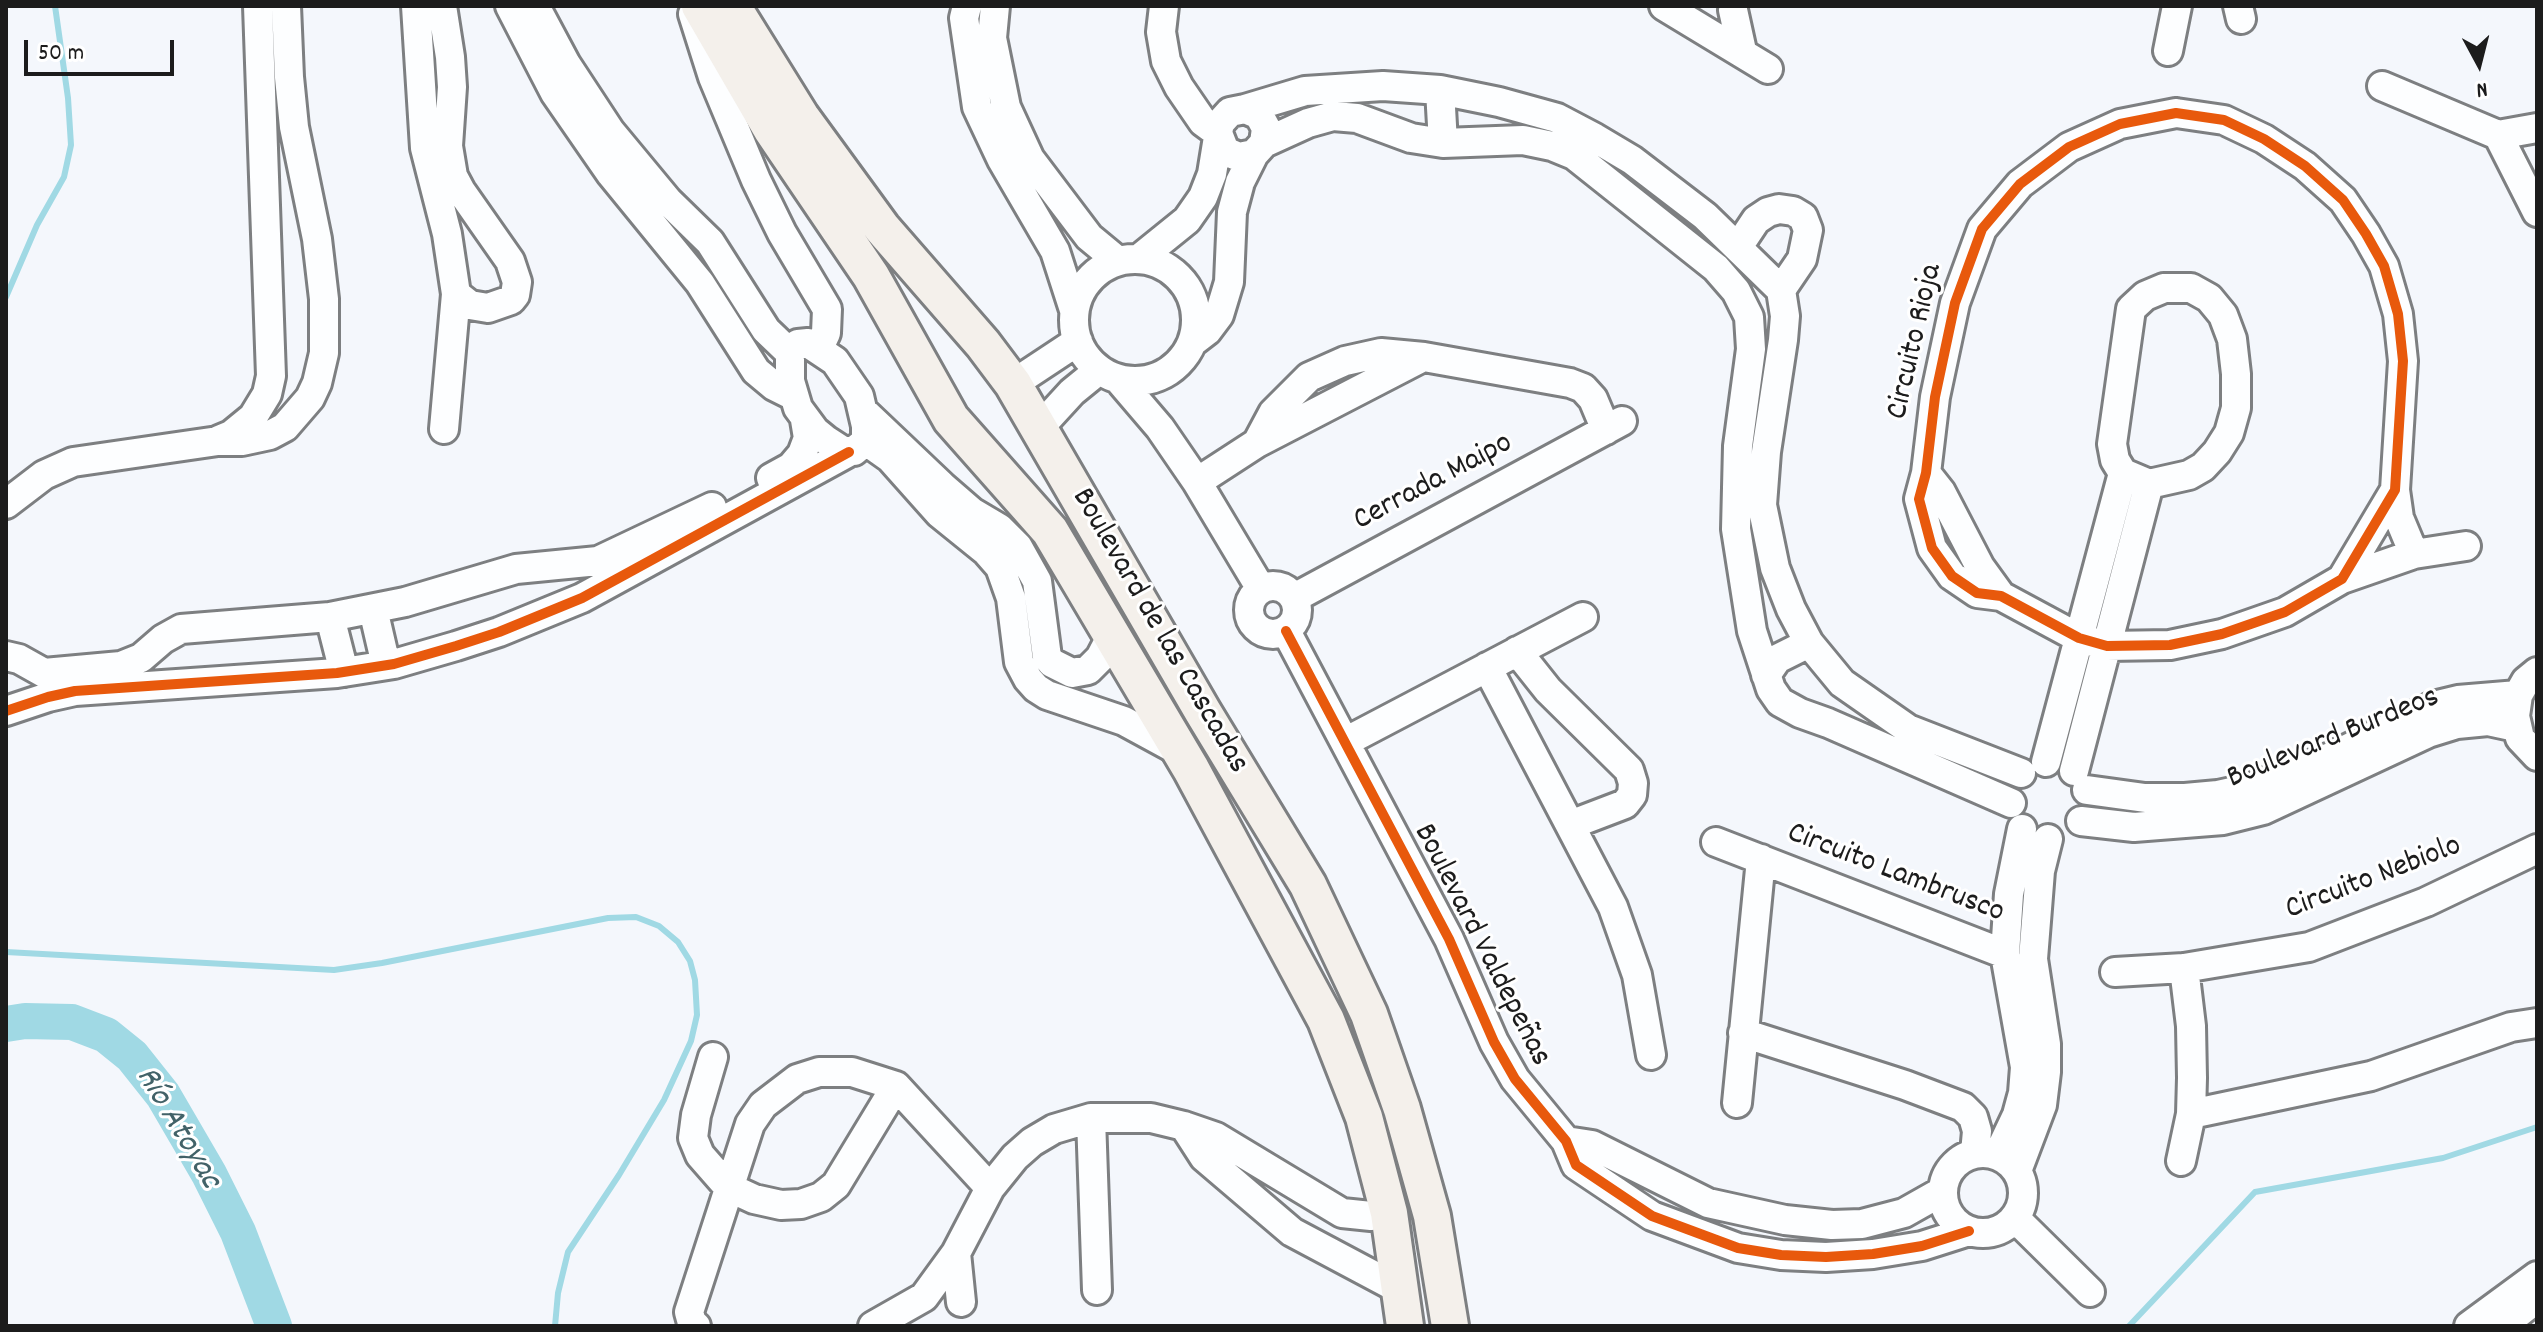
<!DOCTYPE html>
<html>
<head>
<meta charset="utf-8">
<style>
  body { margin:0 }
  #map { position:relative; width:2543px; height:1332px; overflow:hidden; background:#f4f7fc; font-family:Dekko,sans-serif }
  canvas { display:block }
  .frame { position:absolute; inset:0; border:8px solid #1c1c1c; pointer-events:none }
  .north { position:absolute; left:2439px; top:24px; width:80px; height:80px; -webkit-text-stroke:6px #fff; paint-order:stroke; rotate:173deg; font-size:22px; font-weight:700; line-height:32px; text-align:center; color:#1c1c1c }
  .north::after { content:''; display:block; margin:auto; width:28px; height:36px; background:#1c1c1c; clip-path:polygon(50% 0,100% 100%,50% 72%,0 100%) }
  .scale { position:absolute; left:24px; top:40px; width:150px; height:36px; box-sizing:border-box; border:4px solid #1c1c1c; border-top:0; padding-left:10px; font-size:24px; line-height:28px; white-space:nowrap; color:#1c1c1c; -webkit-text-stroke:6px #fff; paint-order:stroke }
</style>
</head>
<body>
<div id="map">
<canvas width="2543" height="1332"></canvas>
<div class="frame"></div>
<div class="north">N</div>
<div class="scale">50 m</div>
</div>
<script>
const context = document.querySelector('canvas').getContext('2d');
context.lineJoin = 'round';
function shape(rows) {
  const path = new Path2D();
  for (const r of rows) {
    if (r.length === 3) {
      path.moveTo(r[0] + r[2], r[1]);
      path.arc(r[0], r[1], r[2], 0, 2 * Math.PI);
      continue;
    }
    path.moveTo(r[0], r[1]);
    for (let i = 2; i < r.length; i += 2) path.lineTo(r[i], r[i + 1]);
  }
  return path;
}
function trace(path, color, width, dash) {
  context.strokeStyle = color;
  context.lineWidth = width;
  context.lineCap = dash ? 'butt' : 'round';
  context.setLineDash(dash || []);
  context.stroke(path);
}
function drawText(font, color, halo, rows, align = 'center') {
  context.font = font + ' Dekko,sans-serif';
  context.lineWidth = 6;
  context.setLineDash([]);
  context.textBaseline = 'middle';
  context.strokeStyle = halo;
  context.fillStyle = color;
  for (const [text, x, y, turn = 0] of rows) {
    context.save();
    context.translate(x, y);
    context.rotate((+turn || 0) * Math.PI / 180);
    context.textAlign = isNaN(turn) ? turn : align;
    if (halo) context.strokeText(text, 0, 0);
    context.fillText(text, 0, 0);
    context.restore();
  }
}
trace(shape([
  [6,297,37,225,64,177,71,145,68,98,55,6],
  [6,952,334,970,382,963,608,918,636,917,659,926,678,942,690,961,695,980,697,1015,691,1041,664,1100,619,1175,568,1252,558,1293,555,1326],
  [2129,1326,2255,1192,2443,1158,2537,1127]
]), '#a0d9e4', 6);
trace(shape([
  [6,1024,25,1021,72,1022,106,1035,132,1056,163,1095,209,1174,238,1232,274,1326]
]), '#a0d9e4', 36);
const minor = shape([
  [416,6,425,148,447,234,456,294,444,429],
  [442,6,450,57,452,87,448,146,453,176,461,191,510,261,517,282,515,295,511,300,488,308,470,305,456,294],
  [510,6,555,93,611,174,700,283,756,371,774,386,792,395],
  [535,6,566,64,610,131,668,201,710,242,766,330,790,353],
  [967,6,964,18,977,107,1002,160,1055,251,1074,310],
  [995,6,992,38,1006,107,1030,159,1089,237,1118,261],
  [1164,6,1161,32,1166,61,1179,87,1203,122,1218,133],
  [1664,6,1768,69],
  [2238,6,2241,19],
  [1733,10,1742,51],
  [693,14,713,77,756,180,782,233,827,309,826,333,819,348],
  [2168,51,2177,6],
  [2382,86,2498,135,2537,128],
  [1440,90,1443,143],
  [1245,109,1305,91,1383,86,1440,90,1499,102,1557,118,1595,138,1632,160,1705,216,1781,290,1785,316,1783,340,1766,452,1762,505,1775,568,1791,609,1809,643,1842,683,1908,729,2021,773],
  [2176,113,2224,120,2264,139,2305,166,2343,200,2366,234,2384,266,2398,314,2403,361,2395,490,2342,579,2285,612,2222,634,2170,645,2107,646,2079,638,2001,596,1977,593,1952,576,1932,548,1919,499,1926,473,1935,397,1955,303,1982,229,2020,184,2069,147,2120,124,2176,113],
  [2498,135,2537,212],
  [1264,143,1308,123,1333,116,1357,118,1411,138,1443,143,1523,140,1552,146,1574,155,1716,268,1736,291,1749,317,1751,349,1738,446,1736,529,1752,631,1771,689,1780,702,1800,713,1828,723,2011,803],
  [1738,247,1756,220,1768,212,1779,209,1793,211,1803,217,1808,230,1802,259,1781,290],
  [1140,258,1187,220,1203,197,1212,174,1218,137],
  [1135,320,61],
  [2164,288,2191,288,2209,298,2223,315,2232,339,2236,374,2236,408,2229,433,2217,452,2203,467,2189,475,2149,484,2123,473,2115,460,2112,444,2131,309,2145,296,2164,288],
  [1194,341,1207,331,1219,315,1229,282,1232,212,1240,182,1254,154,1264,143,1266,128,1259,115,1245,109,1230,112,1220,123,1218,133,1225,151,1239,157,1254,154],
  [808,343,835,361,859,396,866,426,866,441,854,451,843,451,826,440,815,431,798,408,790,381,790,353,798,344,808,343],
  [1119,380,1160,428,1197,482,1261,589],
  [1013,384,1078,341],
  [863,411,942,486,972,512,999,528,1018,547,1037,581,1047,657,1052,663,1072,673,1088,670,1100,658,1112,635],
  [1039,428,1072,392,1099,370],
  [219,440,231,435,253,417,267,394,271,376,258,6],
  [866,441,890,458,939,513,986,551,1000,567,1011,598,1019,662,1028,679,1036,688,1047,695,1124,721,1181,752],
  [1257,443,1423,357],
  [1926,473,1941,492,1980,567,2001,596],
  [771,478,791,467,802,454,808,438,805,420],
  [1197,482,1257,443,1273,413,1309,377,1345,361,1381,353,1424,357,1570,383,1583,388,1593,399,1606,430],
  [2395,490,2399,518,2414,554],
  [6,504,44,475,73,462,218,441,242,441,270,435,285,427,310,398,317,383,324,353,324,299,317,239,294,127,289,77,286,6],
  [2342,579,2414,554,2466,546],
  [1273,610,24],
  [1294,598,1622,421],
  [373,609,386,665],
  [330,617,344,672],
  [1286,631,1449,939,1494,1042,1515,1079,1566,1141,1576,1165,1652,1216,1738,1248,1781,1255,1826,1257,1873,1254,1922,1246,1969,1231],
  [1517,651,1548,690,1629,770,1633,783,1632,795,1625,804,1570,825],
  [6,656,19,659,44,673,121,666,141,658,163,639,181,629,330,617,405,602,516,569,598,561,712,507],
  [1487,667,1613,907,1637,975,1651,1055],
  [2537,672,2526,681,2518,695,2515,716,2520,738,2537,756],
  [1766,675,1777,659,1809,643],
  [6,711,48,697,75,691,337,673,394,664,456,646,499,632,582,598,849,452],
  [1345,742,1583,617],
  [2046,762,2123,473],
  [2074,771,2149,484],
  [2087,790,2145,798,2185,798,2218,795,2250,788,2333,756,2433,706,2458,700,2518,695],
  [2081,821,2134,827,2223,820,2263,810,2428,733,2457,724,2488,721,2516,727],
  [1716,842,2005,954],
  [2115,972,2184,968,2309,947,2426,902,2537,849],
  [1743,1033,1905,1085,1963,1107,1973,1117,1977,1131,1975,1153],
  [713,1057,696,1115,693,1138,700,1155,728,1187,754,1199,781,1205,801,1204,821,1197,836,1185,896,1086],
  [1737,1103,1761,859],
  [2191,1114,2371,1076,2511,1027,2537,1023],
  [1091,1118,1097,1290],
  [1184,1126,1204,1157,1292,1232,1401,1290],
  [1566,1141,1592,1145,1708,1203,1785,1220,1832,1225,1862,1224,1904,1213,1943,1191],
  [1983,1193,40],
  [1998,1155,2017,1115,2023,1093,2025,1067,2005,954,2009,894,2022,829],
  [2181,1161,2191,1114,2192,1078,2191,1026,2184,968],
  [2017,1171,2042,1105,2046,1072,2046,1044,2033,959,2040,871,2048,839],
  [2015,1218,2090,1292],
  [956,1253,961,1302],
  [696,1326,692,1323,689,1312,750,1124,763,1105,797,1079,819,1072,852,1072,896,1086,990,1188],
  [873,1326,924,1297,956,1253,990,1188,1015,1157,1032,1142,1054,1129,1091,1118,1151,1118,1184,1126,1216,1137,1342,1213,1371,1216,1389,1213],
  [2469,1326,2537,1276],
  [2502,1326,2537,1298]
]);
const major = shape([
  [700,6,772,130,871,276,951,419,1050,531,1191,769,1326,1020,1364,1117,1389,1213,1405,1326],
  [732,6,801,117,882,228,983,344,1013,384,1203,712,1308,885,1369,1014,1402,1109,1432,1216,1450,1326]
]);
trace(minor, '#7d7f81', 34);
trace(major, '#7d7f81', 42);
trace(minor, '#fdfeff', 28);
trace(major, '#f4f0eb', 36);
trace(shape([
  [2176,113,2224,120,2264,139,2305,166,2343,200,2366,234,2384,266,2398,314,2403,361,2395,490,2342,579,2285,612,2222,634,2170,645,2107,646,2079,638,2001,596,1977,593,1952,576,1932,548,1919,499,1926,473,1935,397,1955,303,1982,229,2020,184,2069,147,2120,124,2176,113],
  [1286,631,1449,939,1494,1042,1515,1079,1566,1141,1576,1165,1652,1216,1738,1248,1781,1255,1826,1257,1873,1254,1922,1246,1969,1231],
  [6,711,48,697,75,691,337,673,394,664,456,646,499,632,582,598,849,452]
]), '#e8590c', 10);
drawText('32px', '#1c1c1c', '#fff', [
  ["Circuito Rioja",1917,342,-77],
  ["Cerrada Maipo",1434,484,-28],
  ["Boulevard de las Cascadas",1158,632,60],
  ["Boulevard Burdeos",2334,740,-22],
  ["Circuito Lambrusco",1895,875,21],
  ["Circuito Nebiolo",2374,880,-21],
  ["Boulevard Valdepeñas",1480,946,63]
]);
drawText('italic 34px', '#426268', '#fff', [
  ["Río Atoyac",176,1129,59]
]);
</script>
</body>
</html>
